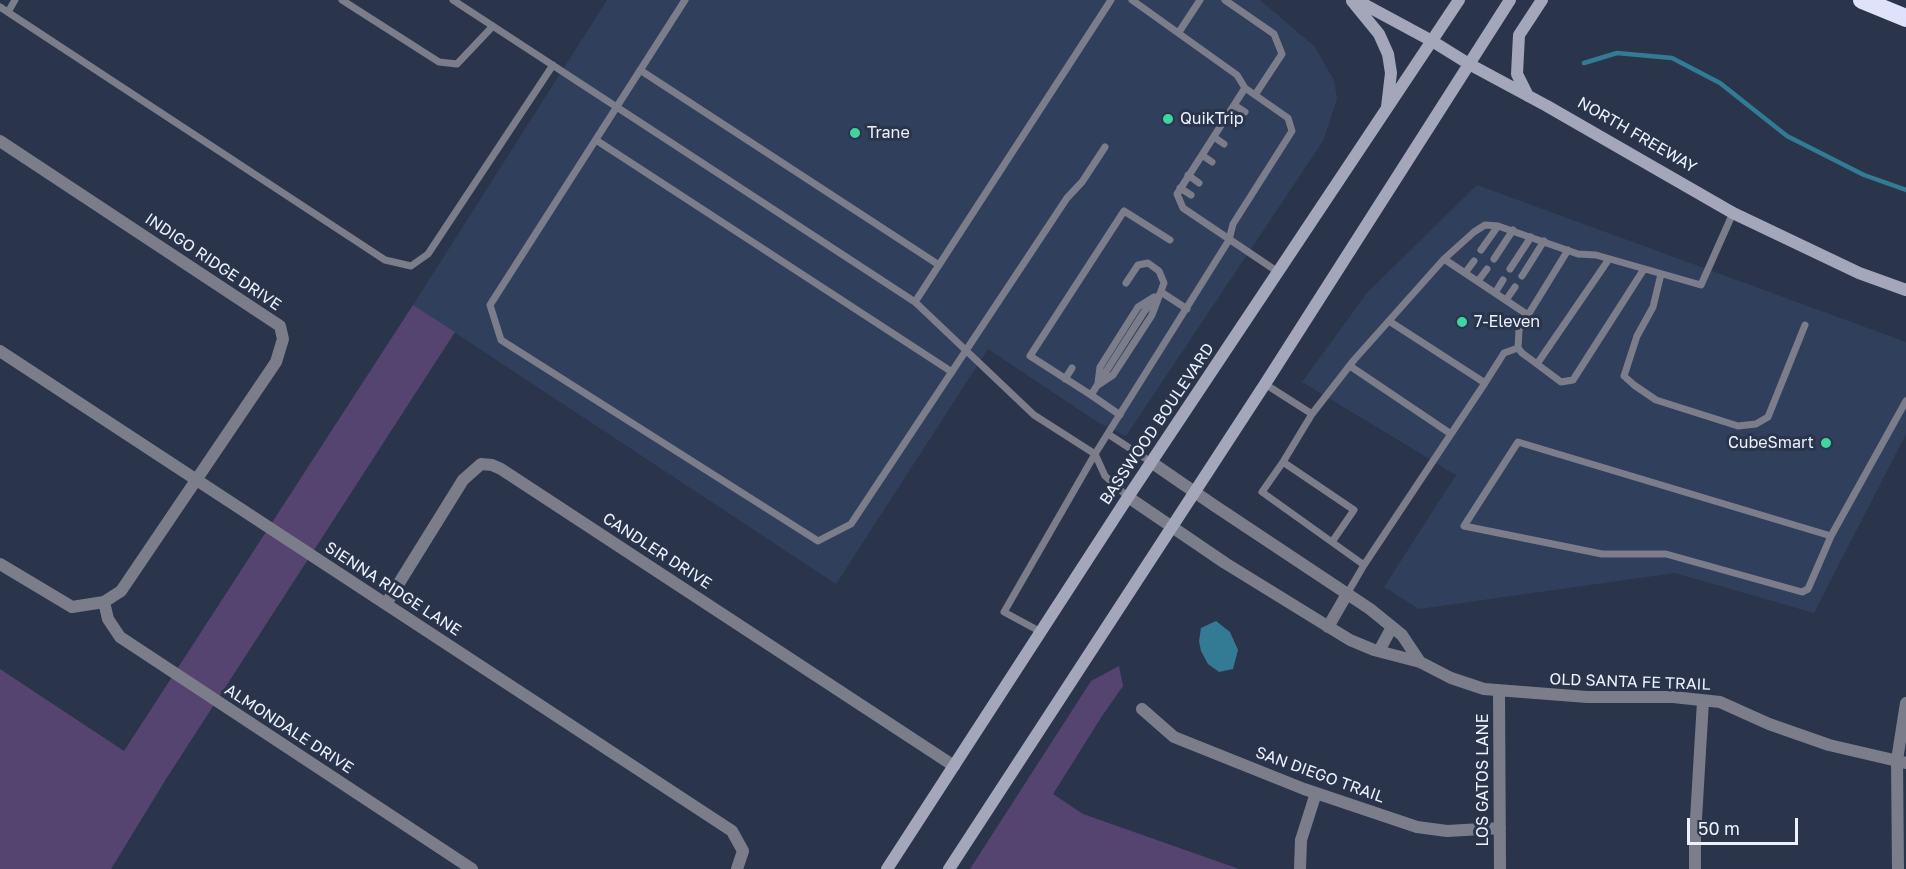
<!DOCTYPE html>
<html>
<head>
<meta charset="utf-8">
<style>
  body { margin:0 }
  #map { position:relative; width:1906px; height:869px; overflow:hidden; background:#2a354b; font-family:"Golos Text",sans-serif }
  canvas { display:block }
  .scale { position:absolute; left:1687px; top:818px; width:111px; height:27px; box-sizing:border-box; border:3px solid #ebf1fd; border-top:0; padding-left:8px; font-size:18px; line-height:21px; white-space:nowrap; color:#ebf1fd; -webkit-text-stroke:4px #2a354b; paint-order:stroke }
</style>
</head>
<body>
<div id="map">
<canvas width="1906" height="869"></canvas>
<div class="scale">50 m</div>
</div>
<script>
const context = document.querySelector('canvas').getContext('2d');
context.lineJoin = 'round';
function paint(path, color) {
  context.fillStyle = color;
  context.fill(path, 'evenodd');
}
function shape(rows) {
  const path = new Path2D();
  for (const r of rows) {
    path.moveTo(r[0], r[1]);
    for (let i = 2; i < r.length; i += 2) path.lineTo(r[i], r[i + 1]);
  }
  return path;
}
function trace(path, color, width, dash) {
  context.strokeStyle = color;
  context.lineWidth = width;
  context.lineCap = dash ? 'butt' : 'round';
  context.setLineDash(dash || []);
  context.stroke(path);
}
function drawText(font, color, halo, rows, align = 'center') {
  context.font = font + ' "Golos Text",sans-serif';
  context.lineWidth = 6;
  context.setLineDash([]);
  context.textBaseline = 'middle';
  context.strokeStyle = halo;
  context.fillStyle = color;
  for (const [text, x, y, turn = 0] of rows) {
    context.save();
    context.translate(x, y);
    context.rotate((+turn || 0) * Math.PI / 180);
    context.textAlign = isNaN(turn) ? turn : align;
    if (halo) context.strokeText(text, 0, 0);
    context.fillText(text, 0, 0);
    context.restore();
  }
}
paint(shape([
  [607,0,1260,0,1314,46,1334,80,1337,99,1323,141,1126,436,1099,423,988,349,836,584,413,305],
  [1477,185,1906,342,1906,434,1814,613,1675,573,1419,609,1384,587,1456,475,1302,382,1367,293]
]), '#303f5b');
paint(shape([
  [413,305,455,332,166,779,111,869,0,869,0,669,124,751],
  [1119,666,1123,686,1102,716,1053,794,1083,814,1239,869,970,869,1091,681]
]), '#564470');
paint(shape([
  [1216,621,1230,632,1238,650,1233,669,1219,672,1208,664,1201,651,1199,641,1201,628]
]), '#337b94');
trace(shape([
  [1584,63,1617,53,1672,58,1720,83,1787,136,1864,175,1906,190]
]), '#337b94', 4.5);
trace(shape([
  [342,0,439,62,457,64,493,26],
  [453,0,915,302,1034,415,1095,454,1004,612,1041,632],
  [685,0,490,305,501,340,818,541,851,524,1067,198,1082,182,1105,147],
  [1132,0,1237,75,1245,88,1177,194,1183,208,1278,272],
  [1225,0,1274,34,1282,54,1255,95],
  [0,7,385,260,411,266,428,254,553,65],
  [8,12,15,0],
  [1179,32,1200,0],
  [640,70,939,265],
  [1234,105,1245,112],
  [1226,118,1236,126],
  [1214,137,1224,144],
  [596,140,952,372],
  [1202,155,1212,162],
  [1188,175,1199,183],
  [1180,188,1191,195],
  [1481,250,1498,226],
  [1444,259,1528,315,1519,330,1518,348,1522,353,1537,364,1609,259],
  [1494,259,1513,230],
  [1510,269,1531,237],
  [1465,273,1474,261],
  [1661,274,1653,307,1637,336,1624,376,1634,385,1656,400,1738,426,1756,424,1768,417,1805,325],
  [1522,276,1544,241],
  [1478,281,1487,269],
  [1161,292,1187,309],
  [1495,293,1503,280],
  [1506,300,1515,287],
  [915,302,1111,0],
  [1528,315,1568,250],
  [1537,364,1561,382,1573,380,1644,269],
  [1350,366,1451,434,1485,383,1389,321],
  [1065,379,1072,368],
  [1098,383,1100,367,1138,307,1154,297],
  [1485,383,1504,353,1518,348],
  [1265,384,1312,414,1354,360,1444,259,1474,232,1485,225,1498,226,1578,254,1596,255,1701,285,1733,213],
  [1098,385,1113,375,1152,315,1164,283,1159,271,1148,263,1138,265,1126,283],
  [1091,395,1030,356,1124,211,1170,240],
  [1312,414,1283,462,1262,492,1364,565,1451,434],
  [1120,415,1091,395,1144,312,1157,297],
  [1108,434,1151,462],
  [1283,462,1354,510,1332,542],
  [1128,497,1105,476,1095,454,1229,240,1233,224,1292,131,1288,118,1245,88],
  [1831,536,1518,442,1464,526,1602,554,1666,554,1802,592,1808,589,1831,536,1906,401],
  [1347,594,1364,565]
]), '#7c7d8a', 7);
trace(shape([
  [0,141,280,326,283,339,276,362,121,591,104,602,72,607,0,564],
  [0,351,732,831,743,851,737,869],
  [1151,462,1212,504,1370,609,1402,635,1420,662],
  [1128,497,1225,563,1350,640,1374,650,1420,662,1451,678,1484,689,1587,697,1673,697,1720,702,1769,724,1829,745,1906,763],
  [104,602,108,619,120,637,472,869],
  [386,604,463,480,481,464,492,465,501,469,954,766],
  [1328,627,1347,594],
  [1379,651,1392,627],
  [1499,691,1500,869],
  [1142,709,1174,737,1304,789,1417,827,1447,831,1500,828],
  [1300,869,1301,840,1316,793],
  [1695,869,1695,836,1703,701],
  [1898,869,1897,760,1906,703]
]), '#7c7d8a', 12);
trace(shape([
  [1356,0,1432,41,1469,64,1547,106,1733,213,1859,273,1906,290],
  [1352,1,1379,34,1388,54,1391,73,1387,107],
  [1528,96,1517,74,1519,35,1542,0],
  [887,869,1128,497,1459,0],
  [949,869,1265,384,1510,0]
]), '#a4a6ba', 12);
trace(shape([
  [1862,0,1906,18]
]), '#e0e2fb', 18);
for (const [x, y, r, color] of [
  [1168,119,6,"#40d4a1"],
  [855,133,6,"#40d4a1"],
  [1462,322,6,"#40d4a1"],
  [1826,443,6,"#40d4a1"]
]) {
  const dot = new Path2D();
  dot.arc(x, y, r, 0, 2 * Math.PI);
  context.fillStyle = color;
  context.fill(dot);
  trace(dot, '#2a354b', 2);
}
drawText('16px', '#ebf1fd', '#2a354b', [
  ["QuikTrip",1180,119],
  ["Trane",867,133],
  ["7-Eleven",1474,322],
  ["CubeSmart",1814,443,"right"]
], 'left');
drawText('16px', '#ebf1fd', '#2a354b', [
  ["NORTH FREEWAY",1637,135,30],
  ["INDIGO RIDGE DRIVE",213,262,34],
  ["BASSWOOD BOULEVARD",1157,424,-56],
  ["CANDLER DRIVE",657,551,33],
  ["SIENNA RIDGE LANE",393,589,33],
  ["OLD SANTA FE TRAIL",1630,682,2],
  ["ALMONDALE DRIVE",289,729,33],
  ["SAN DIEGO TRAIL",1320,775,20],
  ["LOS GATOS LANE",1483,780,-90]
]);
</script>
</body>
</html>
